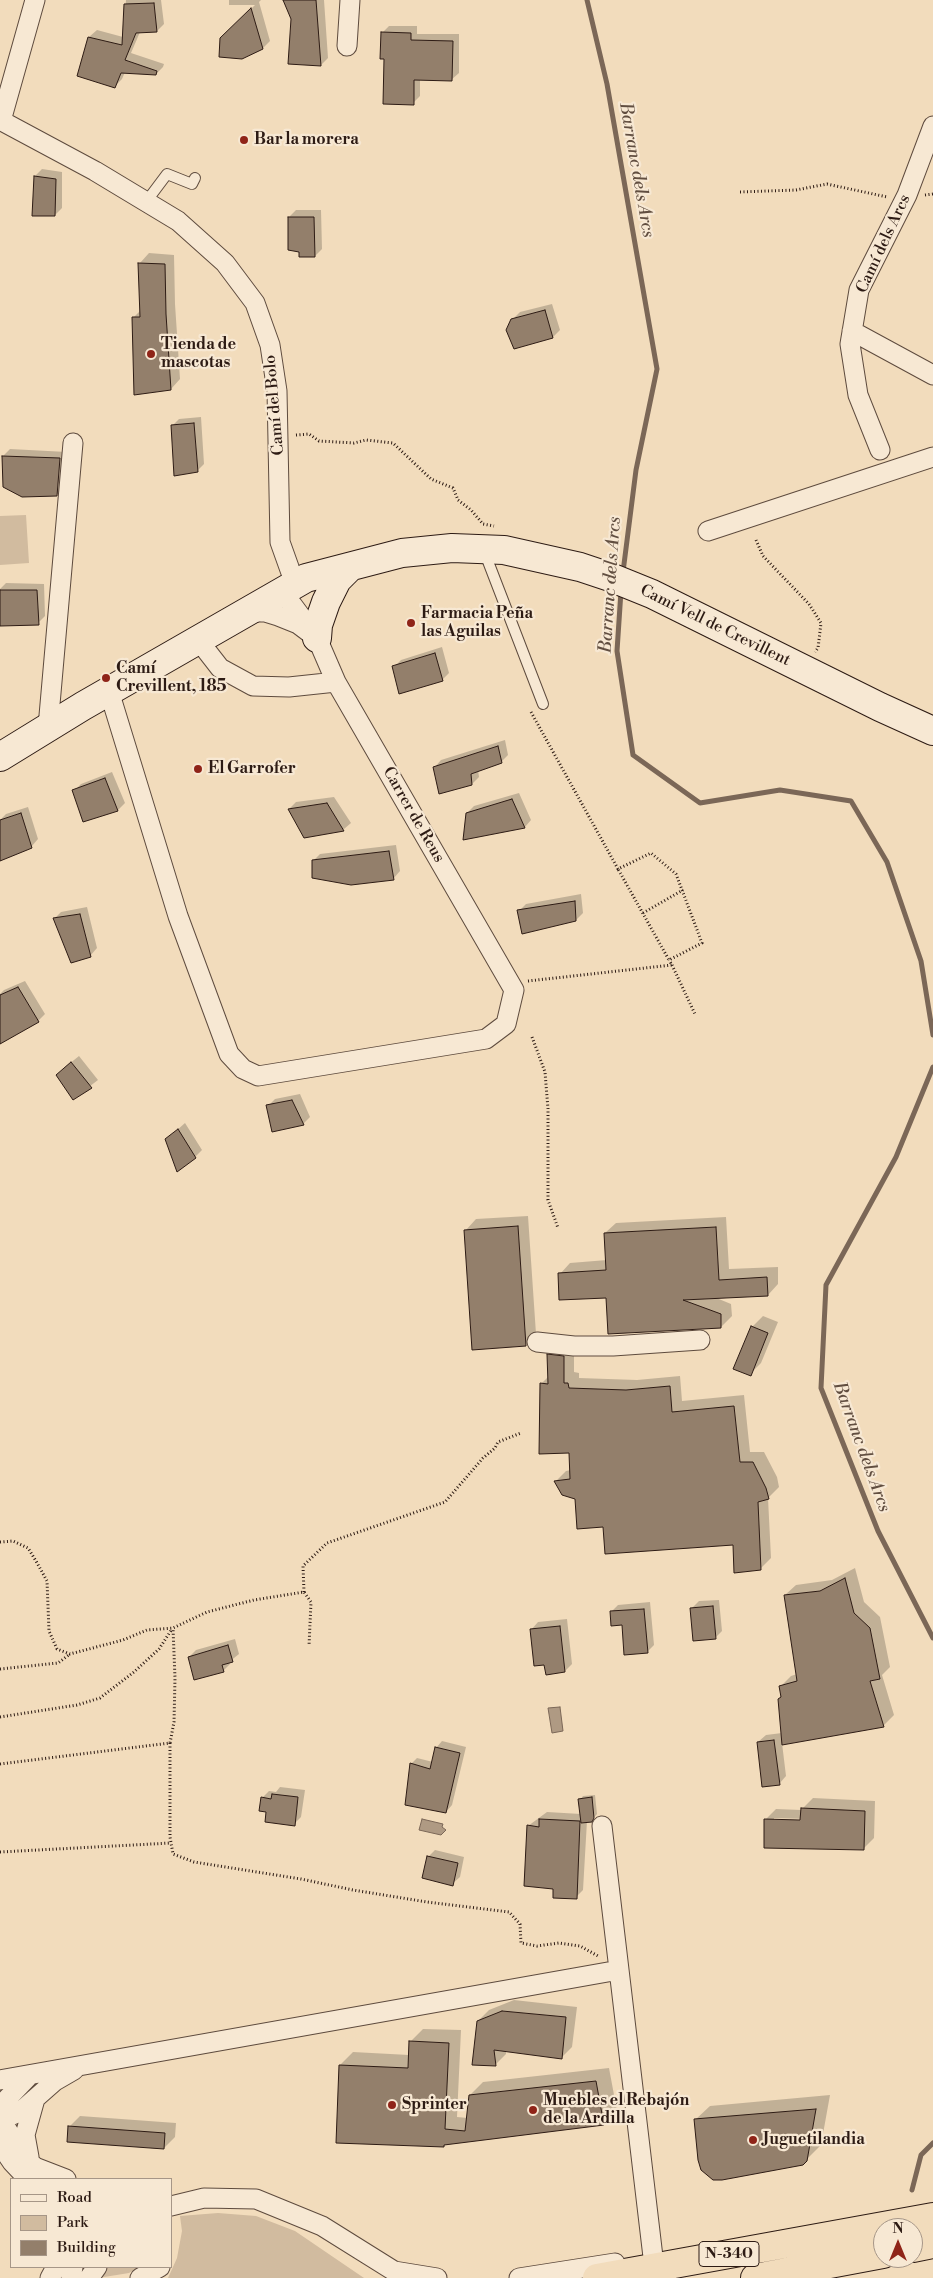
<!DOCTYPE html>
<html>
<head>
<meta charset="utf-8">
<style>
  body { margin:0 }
  #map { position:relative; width:933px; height:2278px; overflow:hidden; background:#f2dcbc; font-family:"Libre Bodoni",serif }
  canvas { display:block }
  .legend { position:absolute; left:10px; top:2178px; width:162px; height:90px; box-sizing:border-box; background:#f7e8d3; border:1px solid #a69687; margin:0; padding:6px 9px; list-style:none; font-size:15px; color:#2d1b14 }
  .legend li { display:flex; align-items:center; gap:10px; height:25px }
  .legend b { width:25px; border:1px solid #a69687 }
  .north { position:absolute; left:873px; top:2218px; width:50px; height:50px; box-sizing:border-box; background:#f7e8d3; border:1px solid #a69687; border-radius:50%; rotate:0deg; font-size:14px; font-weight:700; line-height:20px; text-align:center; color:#2d1b14 }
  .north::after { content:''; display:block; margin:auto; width:18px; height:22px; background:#8f2418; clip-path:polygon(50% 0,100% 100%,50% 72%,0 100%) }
</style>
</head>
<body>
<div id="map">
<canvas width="933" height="2278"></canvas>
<ul class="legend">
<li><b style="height:6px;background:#f7e8d3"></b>Road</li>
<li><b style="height:14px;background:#d1bb9f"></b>Park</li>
<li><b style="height:14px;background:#937f6b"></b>Building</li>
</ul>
<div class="north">N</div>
</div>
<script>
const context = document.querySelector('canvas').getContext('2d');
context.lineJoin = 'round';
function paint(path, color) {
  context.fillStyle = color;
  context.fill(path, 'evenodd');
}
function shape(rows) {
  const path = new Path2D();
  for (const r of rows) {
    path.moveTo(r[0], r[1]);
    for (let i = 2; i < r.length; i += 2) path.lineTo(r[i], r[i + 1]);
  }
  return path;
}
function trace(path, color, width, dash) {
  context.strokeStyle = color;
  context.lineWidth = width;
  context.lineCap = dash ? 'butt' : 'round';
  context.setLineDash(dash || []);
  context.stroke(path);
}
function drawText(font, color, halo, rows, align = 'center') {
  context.font = font + ' "Libre Bodoni",serif';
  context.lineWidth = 4.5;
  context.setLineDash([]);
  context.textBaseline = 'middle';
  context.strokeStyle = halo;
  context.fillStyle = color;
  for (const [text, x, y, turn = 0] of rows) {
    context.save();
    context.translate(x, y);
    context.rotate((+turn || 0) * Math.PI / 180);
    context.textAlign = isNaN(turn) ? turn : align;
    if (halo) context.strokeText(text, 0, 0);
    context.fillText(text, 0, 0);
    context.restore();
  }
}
paint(shape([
  [26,515,29,563,0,565,0,516],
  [218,2213,256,2216,295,2231,364,2278,168,2278,177,2258,182,2231,180,2216],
  [106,2267,139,2267,129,2273,98,2278]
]), '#d1bb9f');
const water = shape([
  [560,1707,563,1731,552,1733,548,1708,560,1707],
  [422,1819,443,1824,442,1827,446,1830,441,1835,419,1830,422,1819]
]);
paint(water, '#af9a83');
trace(water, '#7b6757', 1);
paint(shape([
  [126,0,161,0,164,24,157,31,140,32,131,53,164,64,163,67,156,74,125,72,122,79,115,86,79,75,89,37,97,30,123,37],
  [229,0,261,0,259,2,270,41,263,48,221,39,255,5,229,5],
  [284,0,324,0,328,58,321,65,293,19],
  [389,26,417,26,417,34,459,34,459,73,451,80,420,79,420,96,413,103,385,58,382,33],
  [42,169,62,172,62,208,55,215,33,215,35,176],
  [296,210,321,210,322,249,315,256,300,251,289,217],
  [149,253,174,255,175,304,180,379,171,389,133,318,141,310,140,263],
  [552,304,560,330,553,337,512,320,520,312],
  [201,417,204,464,197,471,172,426,179,419],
  [10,449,67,452,64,488,56,495,3,456],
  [6,583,44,584,45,616,38,623,0,624,0,589],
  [442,647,449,673,442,680,394,667,401,660],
  [505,740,508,755,501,762,478,770,479,777,472,784,434,768,441,760],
  [112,772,125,803,118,810,74,791,81,784],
  [519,793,531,820,525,827,464,839,467,813,474,806],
  [334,797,351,823,344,829,304,836,289,809,296,802],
  [28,807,38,839,31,847,0,856,0,820,6,814],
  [396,845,400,871,393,879,313,861,320,854],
  [581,894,583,913,576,920,519,911,526,904],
  [87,907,97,948,90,956,54,919,61,912],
  [25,981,45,1014,38,1021,0,1035,0,994,4,990],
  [79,1056,98,1080,73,1099,64,1068],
  [300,1094,310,1117,303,1124,268,1106,275,1099],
  [185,1123,202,1150,195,1157,167,1139],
  [528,1216,536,1334,526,1345,466,1230,476,1219],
  [726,1217,729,1269,778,1267,778,1284,768,1295,714,1297,731,1304,732,1316,721,1327,607,1297,560,1274,570,1263,607,1260,605,1233,616,1223],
  [763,1316,778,1322,761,1363,750,1374,752,1327],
  [559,1344,574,1346,574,1372,579,1373,579,1378,637,1380,680,1376,682,1401,744,1395,750,1452,764,1452,777,1477,779,1487,768,1498,771,1558,760,1569,734,1544,604,1526,556,1481,566,1471,571,1470,570,1452,541,1384,549,1376,548,1355],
  [855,1568,864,1602,880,1617,890,1667,882,1675,894,1715,883,1726,782,1743,786,1776,779,1784,758,1742,766,1735,782,1733,779,1699,782,1696,780,1687,791,1676,797,1674,785,1595,796,1585,832,1580],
  [719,1600,722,1631,715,1638,692,1608,699,1601],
  [650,1602,654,1645,647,1652,611,1612,618,1605],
  [567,1619,572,1664,565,1671,545,1664,531,1630,538,1622],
  [235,1639,239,1654,229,1662,230,1664,223,1671,189,1657,196,1650],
  [442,1741,466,1747,452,1805,446,1812,411,1764,417,1758,433,1762,436,1748],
  [280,1787,305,1790,301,1817,294,1824,268,1811,262,1798,269,1791,276,1792],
  [595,1795,597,1814,591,1821,587,1821,583,1890,576,1897,554,1888,528,1826,547,1812,581,1814,580,1800,583,1796],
  [813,1798,875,1801,874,1838,863,1849,765,1820,776,1809,801,1810],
  [774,1818,807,1819,807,1822,774,1821],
  [435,1850,464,1857,460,1877,452,1884,428,1857],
  [514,2000,577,2007,572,2047,561,2058,506,2050,506,2054,495,2065,478,2021,489,2010],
  [423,2029,461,2030,457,2117,468,2118,470,2095,483,2082,609,2068,617,2111,604,2124,446,2144,444,2146,340,2065,353,2052,409,2055,410,2042],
  [830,2095,821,2145,802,2164,695,2120,710,2106],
  [80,2116,176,2123,175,2137,164,2148,69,2127]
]), '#0003');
trace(shape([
  [587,0,607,84,657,369,636,470,623,572],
  [621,591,617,651,633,755,700,803,780,790,851,801,887,862,921,961,933,1035],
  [933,1067,896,1157,826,1285,821,1388,878,1531,933,1638],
  [912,2190,921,2155,933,2143]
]), '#7b6757', 5);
const building = shape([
  [283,0,316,0,321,66,288,64,291,19,283,0],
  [154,3,157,32,136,33,125,60,157,71,156,75,121,73,115,88,77,76,88,37,122,45,124,4,154,3],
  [251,8,263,49,242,59,219,57,220,38,251,8],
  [381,32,411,33,411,40,453,41,452,81,414,80,414,105,383,104,384,59,380,59,381,32],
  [34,176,56,179,55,216,32,216,34,176],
  [288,217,314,217,315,257,299,257,299,252,288,250,288,217],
  [138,263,165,264,166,314,171,390,134,395,132,317,140,317,138,263],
  [545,310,553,338,514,349,506,330,511,319,545,310],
  [194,423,198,472,174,476,171,425,194,423],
  [2,456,60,458,57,496,22,497,3,487,2,456],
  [0,590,37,590,39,625,0,626,0,590],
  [435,653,443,681,399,694,392,666,435,653],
  [498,746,502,763,471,774,472,785,439,794,433,767,498,746],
  [105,778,118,811,83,822,72,790,105,778],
  [512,799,525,828,463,840,466,813,512,799],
  [327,803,344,831,304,838,288,809,327,803],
  [21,813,32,848,0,861,0,820,21,813],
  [389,851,394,880,351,885,312,878,312,860,389,851],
  [575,901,576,921,522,934,517,910,575,901],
  [80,914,91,957,71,963,53,918,80,914],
  [18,987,39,1022,0,1044,0,995,18,987],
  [71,1062,92,1088,73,1100,56,1075,71,1062],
  [292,1100,304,1125,272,1132,266,1105,292,1100],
  [178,1129,196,1158,177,1172,165,1139,178,1129],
  [518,1226,526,1346,472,1350,464,1230,518,1226],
  [716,1227,719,1280,767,1277,768,1296,683,1300,721,1314,721,1328,608,1334,606,1298,559,1300,558,1273,606,1270,604,1233,716,1227],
  [751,1326,768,1333,751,1376,733,1369,751,1326],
  [547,1354,564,1356,564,1383,568,1383,569,1388,626,1390,670,1386,672,1412,734,1406,740,1462,753,1462,766,1488,769,1499,758,1502,761,1570,734,1573,733,1545,605,1554,603,1527,577,1529,575,1499,562,1495,554,1481,570,1479,569,1453,539,1454,540,1383,548,1384,547,1354],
  [845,1578,854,1613,870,1628,880,1679,870,1681,884,1727,782,1745,778,1699,781,1697,779,1686,797,1681,784,1595,820,1591,845,1578],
  [713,1606,716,1639,693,1641,690,1608,713,1606],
  [644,1609,648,1653,624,1655,622,1625,611,1626,610,1611,644,1609],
  [560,1626,565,1672,546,1675,544,1665,534,1666,530,1629,560,1626],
  [228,1645,233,1662,222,1665,224,1672,194,1680,188,1657,228,1645],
  [774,1740,780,1785,762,1787,757,1742,774,1740],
  [435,1747,460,1753,446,1813,405,1805,410,1763,430,1769,435,1747],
  [272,1794,298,1797,295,1826,265,1822,266,1812,259,1811,261,1797,271,1799,272,1794],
  [592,1797,594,1818,592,1822,581,1823,578,1799,592,1797],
  [801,1808,865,1811,864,1850,764,1848,764,1819,800,1820,801,1808],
  [539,1819,580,1821,577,1899,553,1898,553,1889,524,1886,527,1825,539,1827,539,1819],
  [427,1856,458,1863,453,1886,422,1878,427,1856],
  [502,2011,566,2017,562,2059,494,2050,496,2066,472,2065,477,2021,502,2011],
  [409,2041,449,2043,445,2129,465,2131,469,2095,596,2081,604,2125,444,2145,444,2147,336,2143,339,2065,408,2068,409,2041],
  [816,2109,807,2161,803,2165,722,2180,713,2180,701,2170,698,2160,694,2119,816,2109],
  [68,2126,165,2133,164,2149,67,2142,68,2126]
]);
paint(building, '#937f6b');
trace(building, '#2d1b14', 1);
const lane = shape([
  [146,202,167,174,192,184,195,178],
  [484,551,543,704]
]);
const street = shape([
  [347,46,350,0],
  [0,120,95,171,178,221,225,263,255,303,270,345,277,391,280,542,295,584],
  [1,121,35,0],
  [852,331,933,375],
  [880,450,858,395,850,344,859,290,907,195,933,126],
  [708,531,933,457],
  [248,612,265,612,278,616,298,624,310,633],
  [199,641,220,668,253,686,289,687,336,682],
  [109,691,178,916,229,1054,243,1069,258,1076,486,1039,506,1024,514,990,336,682,317,638,282,591],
  [48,727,73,443],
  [537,1342,574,1346,613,1346,700,1340],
  [602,1826,653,2257],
  [0,2080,619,1970],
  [0,2109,3,2103,30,2075],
  [0,2115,10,2116,21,2111,55,2081,74,2070],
  [0,2118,24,2157,35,2167,66,2179],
  [0,2144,12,2162,28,2179],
  [29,2157,25,2135,35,2099],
  [171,2206,204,2198,256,2199,322,2226,394,2271,437,2278],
  [50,2278,56,2267],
  [71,2278,73,2267],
  [89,2278,97,2267],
  [140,2278,160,2267],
  [519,2278,615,2263]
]);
const secondary = shape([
  [317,638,318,625,326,602,337,580,348,569],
  [0,757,83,706,306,578,402,553,452,548,504,550,580,567,610,577,652,594,880,707,933,731]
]);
const highway = shape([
  [913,2248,933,2244],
  [597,2278,933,2217],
  [755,2278,883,2254]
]);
trace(lane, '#5e4b3e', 12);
trace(street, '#5e4b3e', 21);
trace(secondary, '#2d1b14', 30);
trace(highway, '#2d1b14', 30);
trace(shape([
  [740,192,796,190,827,184,887,197],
  [925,195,933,194],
  [296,435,309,434,319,441,354,443,366,440,393,443,431,479,453,488,458,500,471,510,483,524,494,526],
  [756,540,763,556,809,604,821,623,818,648,815,652],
  [531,712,618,869,651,853,676,874,702,943,669,960,618,869],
  [643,913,683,890],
  [672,965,695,1014],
  [528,981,672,965,669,960],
  [532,1037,545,1072,548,1109,548,1200,558,1228],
  [0,1542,13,1541,28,1548,36,1561,47,1581,49,1631,57,1649,70,1654,123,1640,147,1630,173,1628,207,1612,254,1600,304,1592,311,1602,309,1646],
  [304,1592,303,1566,327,1543,445,1502,483,1458,495,1448,498,1442,521,1433],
  [0,1669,58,1663,70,1654],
  [0,1717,77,1705,100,1698,134,1672,159,1649,172,1629],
  [170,1743,170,1837,173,1854,194,1862,301,1879,353,1890,427,1902,509,1912,520,1924,521,1943,537,1946,559,1943,580,1946,598,1956],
  [0,1764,170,1743,174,1722,175,1678,173,1628],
  [0,1852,171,1843]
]), '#2d1b14', 3, [1, 2.5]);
trace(lane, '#f7e8d3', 10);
trace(street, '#f7e8d3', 19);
trace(secondary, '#f7e8d3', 28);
trace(highway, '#f2dcbc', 28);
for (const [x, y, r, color] of [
  [244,140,5,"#8f2418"],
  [151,354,5,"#8f2418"],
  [411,623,5,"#8f2418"],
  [106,678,5,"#8f2418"],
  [198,769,5,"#8f2418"],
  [392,2105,5,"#8f2418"],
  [533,2110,5,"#8f2418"],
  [753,2140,5,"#8f2418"]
]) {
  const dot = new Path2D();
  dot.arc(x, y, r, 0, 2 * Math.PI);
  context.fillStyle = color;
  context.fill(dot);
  trace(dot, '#f7e8d3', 2);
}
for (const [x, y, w] of [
  [729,2254,60]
]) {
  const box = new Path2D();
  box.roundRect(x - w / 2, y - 12.5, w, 25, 4);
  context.fillStyle = '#f7e8d3';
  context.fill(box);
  trace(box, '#2d1b14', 1);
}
drawText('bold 15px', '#2d1b14', null, [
  ["N-340",729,2254]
]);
drawText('bold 16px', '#2d1b14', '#f7e8d3', [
  ["Bar la morera",254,140],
  ["Tienda de",161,345],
  ["mascotas",161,363],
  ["Farmacia Peña",421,614],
  ["las Aguilas",421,632],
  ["Camí",116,669],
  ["Crevillent, 185",116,687],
  ["El Garrofer",208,769],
  ["Muebles el Rebajón",543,2101],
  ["de la Ardilla",543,2119],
  ["Sprinter",402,2105],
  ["Juguetilandia",763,2140]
], 'left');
drawText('16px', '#2d1b14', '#f7e8d3', [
  ["Camí dels Arcs",884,244,-65],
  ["Camí del Bolo",275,405,-95],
  ["Camí Vell de Crevillent",715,626,26],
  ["Carrer de Reus",413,815,60]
]);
drawText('italic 18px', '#614e40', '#f7e8d3', [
  ["Barranc dels Arcs",636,170,80],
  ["Barranc dels Arcs",611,585,-86],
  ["Barranc dels Arcs",861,1447,70]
]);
</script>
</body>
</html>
